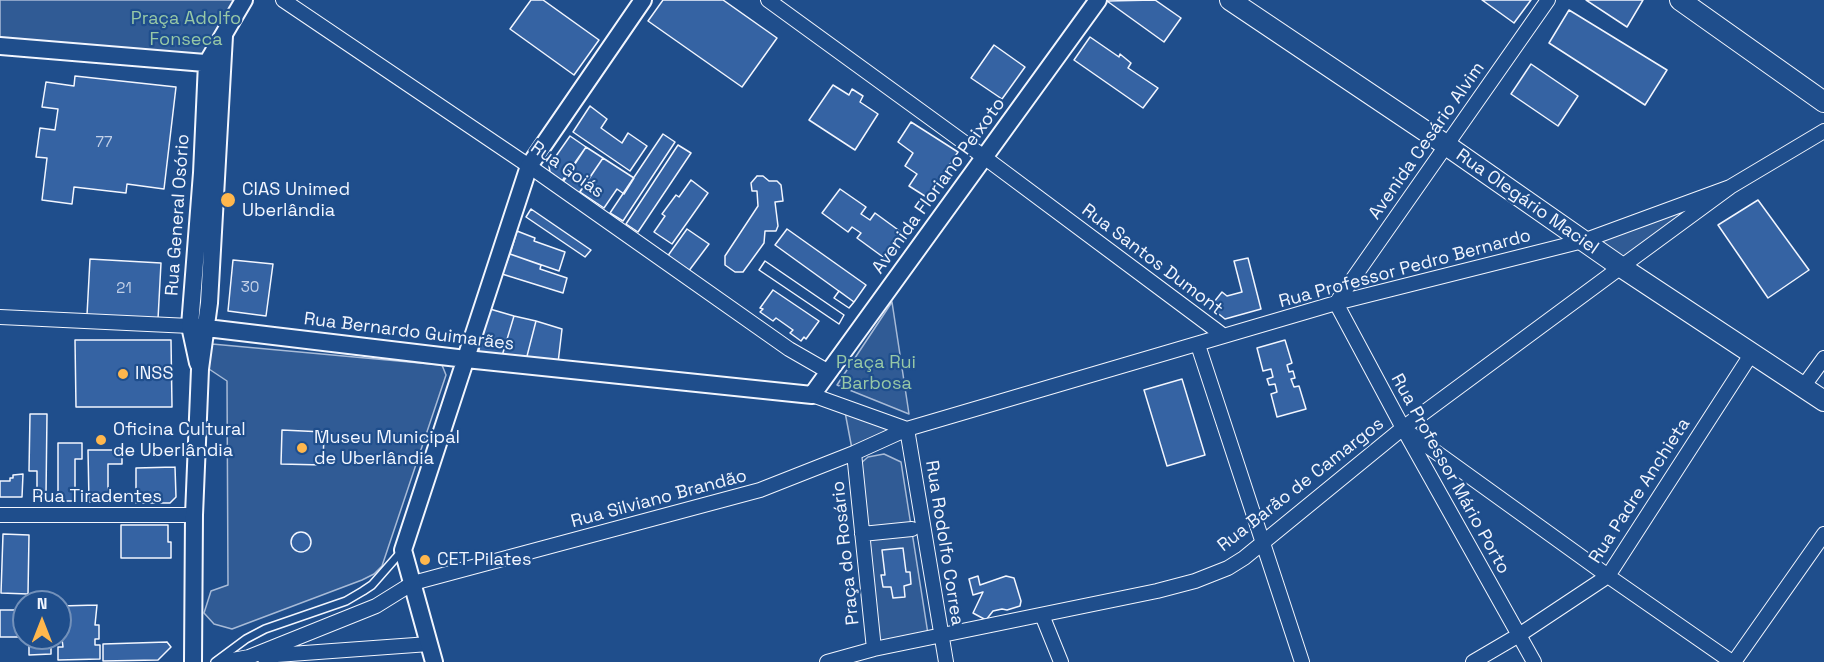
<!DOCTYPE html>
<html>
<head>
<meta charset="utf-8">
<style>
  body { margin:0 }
  #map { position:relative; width:1824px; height:662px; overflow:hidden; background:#1f4e8c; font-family:"Space Grotesk",sans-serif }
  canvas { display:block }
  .north { position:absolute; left:12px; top:590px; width:60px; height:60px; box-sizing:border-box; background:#1f4e8c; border:2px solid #7391ba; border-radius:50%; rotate:0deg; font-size:16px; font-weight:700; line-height:24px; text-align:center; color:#f2f6ff }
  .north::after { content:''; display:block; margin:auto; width:21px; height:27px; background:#ffb74d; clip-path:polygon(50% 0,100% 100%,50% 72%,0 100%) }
</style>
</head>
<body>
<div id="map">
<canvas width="1824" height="662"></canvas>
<div class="north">N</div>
</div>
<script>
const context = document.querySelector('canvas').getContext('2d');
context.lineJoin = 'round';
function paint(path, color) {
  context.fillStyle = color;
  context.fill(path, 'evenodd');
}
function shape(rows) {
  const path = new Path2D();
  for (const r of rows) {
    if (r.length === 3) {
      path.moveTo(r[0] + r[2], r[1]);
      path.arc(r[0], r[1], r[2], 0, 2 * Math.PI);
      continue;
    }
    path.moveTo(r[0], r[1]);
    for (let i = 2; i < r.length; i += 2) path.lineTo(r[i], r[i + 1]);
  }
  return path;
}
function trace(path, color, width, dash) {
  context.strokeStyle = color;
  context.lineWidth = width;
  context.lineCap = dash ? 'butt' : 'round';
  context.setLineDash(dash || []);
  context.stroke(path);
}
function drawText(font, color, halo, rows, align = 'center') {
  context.font = font + ' "Space Grotesk",sans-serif';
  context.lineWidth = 4.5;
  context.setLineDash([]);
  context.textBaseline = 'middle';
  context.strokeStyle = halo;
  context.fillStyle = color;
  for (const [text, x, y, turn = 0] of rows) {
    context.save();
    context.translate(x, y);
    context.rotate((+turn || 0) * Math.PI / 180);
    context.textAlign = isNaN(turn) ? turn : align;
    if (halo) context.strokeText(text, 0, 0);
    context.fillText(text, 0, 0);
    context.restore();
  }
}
const green = shape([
  [0,0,242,0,205,61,0,42,0,0],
  [1730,187,1621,267,1583,241,1730,187],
  [892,302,909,414,837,385,892,302],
  [212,344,442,365,446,375,382,566,374,574,362,580,232,629,214,624,204,613,211,591,228,585,227,381,206,367,212,344],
  [845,412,894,430,852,449,845,412],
  [884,454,901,462,928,634,879,643,860,464,868,457,884,454]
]);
paint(green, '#305b95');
trace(green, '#a8bbd7', 1.5);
const building = shape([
  [531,0,543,0,599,40,574,75,510,29,531,0],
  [663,0,723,0,777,38,742,87,648,21,663,0],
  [1155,0,1181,18,1164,42,1107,1,1155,0],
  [1482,0,1531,0,1514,23,1482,0],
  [1586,0,1643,0,1627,27,1586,0],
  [1569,10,1667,70,1645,105,1549,43,1569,10],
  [1090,37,1119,57,1120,54,1131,63,1128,68,1158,88,1143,108,1074,60,1090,37],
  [994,45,1025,67,1002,99,971,78,994,45],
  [1531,64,1578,96,1558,126,1511,94,1531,64],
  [75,76,176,87,164,189,127,184,126,193,74,187,72,204,42,200,47,158,36,157,40,128,55,130,58,109,42,107,46,82,74,86,75,76],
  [833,85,849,95,852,89,863,96,860,102,878,114,855,150,809,120,833,85],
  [590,106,607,119,601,128,622,143,628,133,647,146,630,171,573,132,590,106],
  [911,122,958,152,928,198,909,186,917,174,905,166,913,153,898,142,911,122],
  [663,134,675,142,623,221,610,213,663,134],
  [570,136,586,147,562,181,550,172,549,166,570,136],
  [678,145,691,153,638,232,626,224,678,145],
  [586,147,603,158,579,193,563,182,586,147],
  [603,158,634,178,624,194,617,189,604,208,580,192,603,158],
  [757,176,763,176,769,181,777,181,781,185,783,201,775,202,778,226,776,231,765,231,764,243,743,272,735,272,725,265,725,256,758,206,757,191,752,191,751,183,757,176],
  [691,180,708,193,672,244,654,232,665,216,662,214,676,195,679,197,691,180],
  [840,189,866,207,861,214,870,220,875,213,901,232,883,257,857,238,861,233,852,227,848,232,822,213,840,189],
  [1758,200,1809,270,1768,298,1718,225,1758,200],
  [531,209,591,250,585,257,526,217,531,209],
  [687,229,709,244,688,272,667,257,687,229],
  [787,229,866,285,854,302,775,245,787,229],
  [517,231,535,238,534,241,565,252,559,271,510,254,517,231],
  [510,254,541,265,540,269,567,278,563,293,502,274,510,254],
  [1248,258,1261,309,1225,319,1210,307,1222,292,1227,296,1242,292,1234,261,1248,258],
  [90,259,161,263,158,319,87,315,90,259],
  [233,260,273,264,266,316,228,311,233,260],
  [765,261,844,315,839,324,759,270,765,261],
  [765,261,844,315,839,324,759,270,765,261],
  [773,290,819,321,806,339,804,337,801,341,790,333,793,330,776,318,773,321,760,312,763,309,760,308,773,290],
  [839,291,854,302,849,308,834,298,839,291],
  [839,291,854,302,849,308,834,298,839,291],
  [490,309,514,316,502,356,478,353,490,309],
  [514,316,536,321,526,360,502,356,514,316],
  [536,321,562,329,558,363,526,360,536,321],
  [75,340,171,340,172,407,76,407,75,340],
  [1285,340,1292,363,1287,365,1289,372,1293,371,1295,378,1291,379,1294,387,1299,386,1306,409,1277,417,1271,394,1277,392,1275,384,1269,385,1267,379,1273,377,1271,369,1263,371,1257,348,1285,340],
  [1182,379,1205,455,1167,466,1144,390,1182,379],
  [30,414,47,414,46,495,37,495,37,471,29,471,30,414],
  [282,430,324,432,323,465,281,464,282,430],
  [58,443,82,443,82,459,75,459,75,501,58,501,58,443],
  [88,450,122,450,122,464,108,464,108,501,89,502,88,450],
  [175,467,176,497,170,503,136,503,136,468,175,467],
  [23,474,22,497,0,497,0,481,10,481,10,478,13,478,13,475,23,474],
  [121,525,168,525,168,542,171,542,171,558,121,558,121,525],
  [301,542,10],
  [3,534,29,535,28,594,1,593,3,534],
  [903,548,906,572,910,572,911,584,904,586,905,597,893,598,891,587,883,587,881,575,885,575,882,550,903,548],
  [978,576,980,585,1006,576,1014,578,1021,601,1020,606,1007,610,1002,609,993,611,986,620,973,613,983,592,973,595,969,579,978,576],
  [97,605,95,625,99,625,99,639,95,639,95,645,100,645,100,659,58,660,58,647,63,647,62,639,58,639,60,627,63,627,63,618,60,618,60,606,97,605],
  [0,610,24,610,24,637,0,637,0,610],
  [29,638,51,638,51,654,29,655,29,638],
  [167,642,171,647,158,660,103,661,103,644,167,642]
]);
paint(building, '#3563a3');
trace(building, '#f2f6ff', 1.5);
const service = shape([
  [215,662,246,639,265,629,346,601,363,591,372,585,401,552]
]);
const minor = shape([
  [283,0,529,166,789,349,829,372],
  [768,0,984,157,1224,336],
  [0,317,190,326],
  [1198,345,1302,662],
  [1803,387,1824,358],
  [812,395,907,429],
  [907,429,946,662],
  [1408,432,1608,576,1732,662],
  [854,453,874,649],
  [0,515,194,515],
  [862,534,912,529],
  [1042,615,1061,662],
  [263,656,429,644],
  [222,662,249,657,376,606,413,583,760,490,854,453,907,429,1336,303,1583,241,1730,187],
  [827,662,874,649,1157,591,1195,581,1228,568,1244,558,1403,428,1621,267,1730,187,1824,131],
  [1473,662,1519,635,1608,576,1752,353],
  [1534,662,1403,428,1336,303,1548,0],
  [1734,662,1824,534]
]);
const tertiary = shape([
  [0,46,217,64],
  [190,326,466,359,812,395,1098,0],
  [198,363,190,326,202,173,207,63,244,0],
  [193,662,194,515,200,369,209,303,224,36],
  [434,662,403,550,529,166,643,0]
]);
const secondary = shape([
  [1230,0,1446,145,1621,267,1824,401],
  [1680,0,1824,102]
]);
trace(service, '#f2f6ff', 10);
trace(minor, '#f2f6ff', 16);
trace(tertiary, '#f2f6ff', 20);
trace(secondary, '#f2f6ff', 22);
trace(service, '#1f4e8c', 7);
trace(minor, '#1f4e8c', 14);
trace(tertiary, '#1f4e8c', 16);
trace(secondary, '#1f4e8c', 20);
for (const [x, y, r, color] of [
  [228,200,8,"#ffb74d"],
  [123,374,6,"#ffb74d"],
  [101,440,6,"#ffb74d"],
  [302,448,6,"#ffb74d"],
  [425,560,6,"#ffb74d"]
]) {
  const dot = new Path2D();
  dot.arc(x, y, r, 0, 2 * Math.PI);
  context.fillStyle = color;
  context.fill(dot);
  trace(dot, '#1f4e8c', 2);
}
drawText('15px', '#c3d1e8', null, [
  ["77",104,143],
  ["30",250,288],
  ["21",124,289]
]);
drawText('18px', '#97c8a6', '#1f4e8c', [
  ["Praça Adolfo",186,19],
  ["Fonseca",186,40],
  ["Praça Rui",876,363],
  ["Barbosa",876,384]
]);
drawText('18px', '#f2f6ff', '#1f4e8c', [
  ["Avenida Cesário Alvim",1427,141,-55],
  ["Rua Goiás",567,170,35],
  ["Avenida Floriano Peixoto",939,186,-54],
  ["Rua Olegário Maciel",1527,202,35],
  ["Rua General Osório",178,215,-86],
  ["Rua Santos Dumont",1152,260,37],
  ["Rua Professor Pedro Bernardo",1405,269,-15],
  ["Rua Bernardo Guimarães",409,332,7],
  ["Rua Professor Mário Porto",1450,474,61],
  ["Rua Barão de Camargos",1301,485,-38],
  ["Rua Padre Anchieta",1640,491,-57],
  ["Rua Tiradentes",97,497],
  ["Rua Silviano Brandão",659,499,-15],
  ["Rua Rodolfo Correa",944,543,81],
  ["Praça do Rosário",846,553,-96]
]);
drawText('18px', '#f2f6ff', '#1f4e8c', [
  ["CIAS Unimed",242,190],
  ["Uberlândia",242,211],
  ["INSS",135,374],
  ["Oficina Cultural",113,430],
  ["de Uberlândia",113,451],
  ["Museu Municipal",314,438],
  ["de Uberlândia",314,459],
  ["CET Pilates",437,560]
], 'left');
</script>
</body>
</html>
